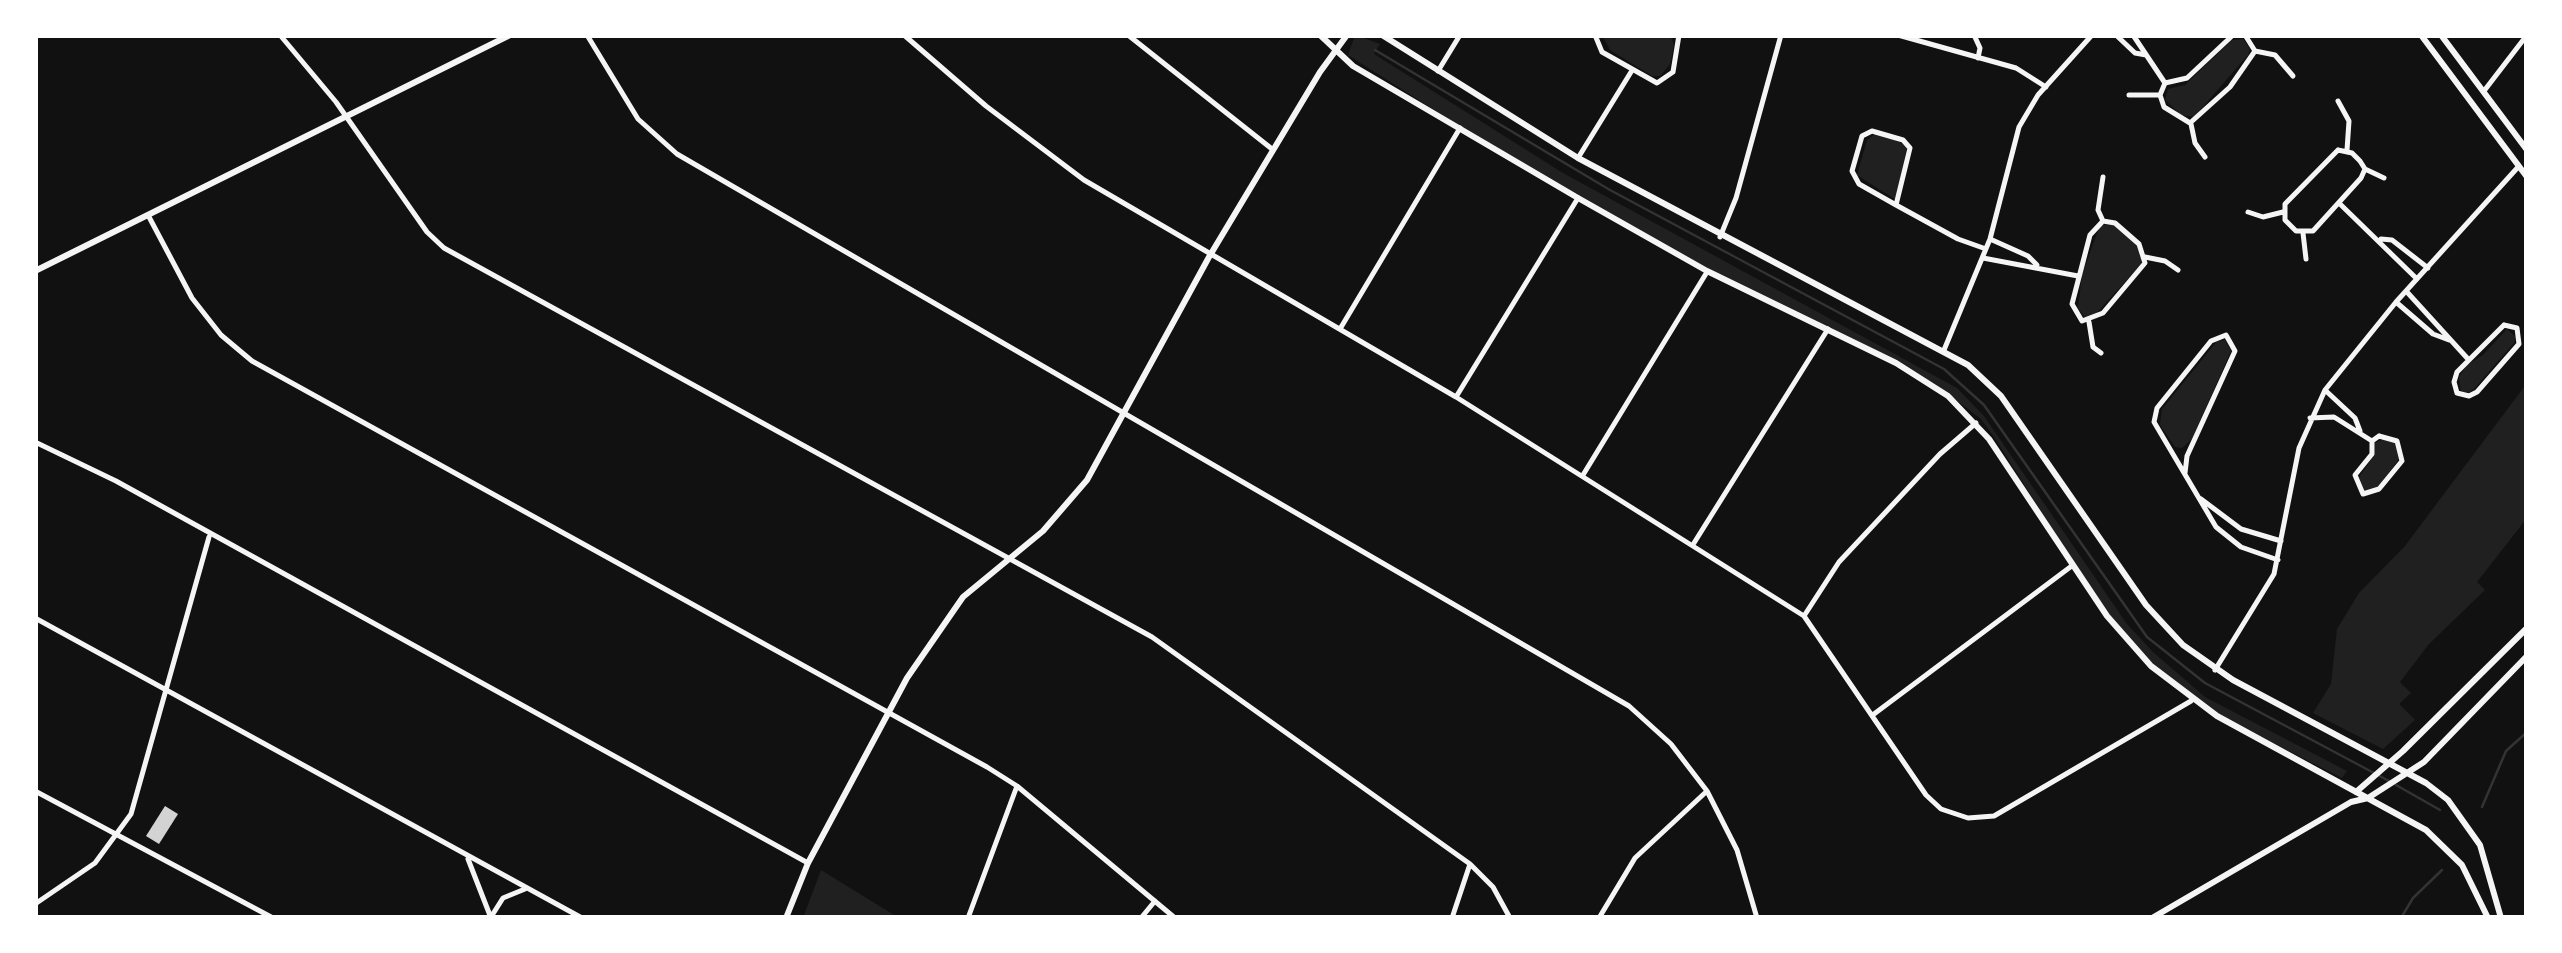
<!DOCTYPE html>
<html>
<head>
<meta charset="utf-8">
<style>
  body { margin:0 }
  #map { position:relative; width:2562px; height:953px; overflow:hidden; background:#111; font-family:"Alegreya Sans",sans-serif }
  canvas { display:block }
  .frame { position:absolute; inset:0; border:38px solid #fff; pointer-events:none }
</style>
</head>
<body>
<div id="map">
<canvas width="2562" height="953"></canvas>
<div class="frame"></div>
</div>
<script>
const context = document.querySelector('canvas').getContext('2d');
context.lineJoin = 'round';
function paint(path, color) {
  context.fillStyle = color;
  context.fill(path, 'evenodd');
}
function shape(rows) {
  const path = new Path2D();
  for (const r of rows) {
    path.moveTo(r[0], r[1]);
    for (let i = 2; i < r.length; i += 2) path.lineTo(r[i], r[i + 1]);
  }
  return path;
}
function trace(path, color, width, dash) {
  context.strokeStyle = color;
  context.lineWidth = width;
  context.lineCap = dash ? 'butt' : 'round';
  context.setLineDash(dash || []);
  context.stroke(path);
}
paint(shape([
  [1355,35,1380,44,1374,54,1563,173,1957,388,1984,416,2127,624,2153,652,2205,697,2347,771,2342,778,2218,715,2181,691,2134,646,2096,598,1994,437,1981,419,1934,383,1708,269,1461,127,1348,55],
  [1602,35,1670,35,1674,45,1670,64,1660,76,1652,76,1610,50],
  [2243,39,2250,49,2248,55,2194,117,2181,115,2165,100,2168,89,2185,85,2232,40],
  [1878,132,1907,146,1896,200,1857,175,1867,140],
  [2115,224,2140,249,2142,263,2094,316,2086,319,2078,308,2082,275,2100,225],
  [2507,329,2516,337,2514,343,2474,389,2468,393,2461,391,2459,377,2467,365,2483,355],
  [2225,340,2231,351,2192,439,2182,448,2175,447,2160,425,2162,409,2217,341],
  [2527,383,2527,518,2477,582,2485,590,2429,644,2400,682,2411,693,2399,704,2415,720,2383,749,2313,713,2331,684,2337,629,2359,593,2405,546],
  [2386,438,2395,443,2400,458,2377,488,2363,492,2359,477,2375,454,2375,443],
  [821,870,899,918,803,918]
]), '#202020');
trace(shape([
  [1375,50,1610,190,1944,369,1984,405,2147,637,2205,683,2389,781],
  [2396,785,2440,810],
  [2482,807,2506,751,2527,732],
  [2401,918,2413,898,2442,870]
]), '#333', 2.5);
paint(shape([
  [165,806,178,814,159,844,146,836]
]), '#d3d3d3');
trace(shape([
  [280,35,336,102,427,232,444,248,1152,637,1470,864,1493,887,1510,918],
  [587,35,638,119,677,154,1629,706,1671,744,1707,791,1737,850,1757,918],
  [904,35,986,106,1084,180,1456,397,1804,616,1926,795,1941,809,1968,818,1994,816,2191,701],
  [1128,35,1272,149],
  [1595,35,1602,52,1657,83,1673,72,1679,35],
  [1898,35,2016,68,2046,87],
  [1974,35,1980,48,1978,58],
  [2116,35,2135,53,2146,55],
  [2133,35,2165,83],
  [2245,35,2255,51],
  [2255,51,2275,55,2293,76],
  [1438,71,1460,35],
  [2165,83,2160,95,2164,107,2190,123,2230,87,2255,51],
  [2165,83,2187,78,2233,35],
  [2484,91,2527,35],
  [2129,95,2160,95],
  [2338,101,2349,121,2347,150],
  [2191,124,2195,143,2205,157],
  [2338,150,2352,153,2360,161,2365,169,2361,178,2313,231,2296,231,2285,220,2285,204,2338,150],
  [1578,158,1631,72],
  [2365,169,2384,178],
  [2103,177,2098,210,2103,221],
  [2340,204,2417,279],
  [1896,205,1910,148,1903,140,1872,131,1862,136,1852,171,1859,184,1896,205,1958,239,1986,249],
  [2248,212,2263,217,2283,212],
  [148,215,192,298,221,335,252,361,987,767,1017,786,1175,918],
  [2103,221,2115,223,2139,244,2145,263,2103,313,2082,321,2072,304,2090,235,2103,221],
  [2303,233,2306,259],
  [1720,237,1736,198,1781,35],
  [1990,239,2028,256,2037,265],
  [2381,239,2392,240,2428,268],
  [2145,257,2165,261,2178,270],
  [1983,258,2078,276],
  [2407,292,2468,359],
  [2396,302,2433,334,2449,340],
  [2089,322,2093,347,2101,353],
  [2504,325,2517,328,2519,344,2477,392,2469,396,2457,393,2454,382,2457,372,2504,325],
  [1340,329,1460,128],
  [1944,350,1990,239,2019,127,2038,95,2092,35],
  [2325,390,2355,418,2360,431],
  [1456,397,1578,198],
  [2310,418,2334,417,2372,441],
  [2379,436,2397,441,2402,461,2379,489,2363,494,2355,475,2372,454,2372,441,2379,436],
  [35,442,116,481,808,863],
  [2185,473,2187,456,2235,351,2226,335,2211,341,2157,408,2154,422,2216,527,2241,547,2278,560],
  [1583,475,1707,272],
  [2201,499,2241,529,2281,541],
  [1694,543,1828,329],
  [1804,616,1839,562,1940,454,1976,423],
  [35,618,582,918],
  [2215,670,2274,574,2299,448,2325,390,2396,302,2519,166],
  [1874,714,2073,565],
  [35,791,273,918],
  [468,859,491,918],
  [35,904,95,863,131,814,209,537],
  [491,917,503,898,525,889],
  [968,918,1017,786],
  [1141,918,1155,901],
  [1452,918,1470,864],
  [1599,918,1635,858,1707,791]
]), '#f5f5f5', 5);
trace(shape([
  [1320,35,1353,66,1578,198,1707,271,1896,363,1948,396,1989,439,2107,616,2151,666,2217,716,2426,830,2462,865,2488,918],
  [1382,35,1578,158,1968,365,2001,396,2146,605,2183,645,2233,680,2426,783,2448,800,2480,845,2501,918],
  [2421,35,2527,177],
  [2441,35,2527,150],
  [2356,792,2403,751,2527,628],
  [786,918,808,863,907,678,963,597,1043,531,1087,480,1209,257,1320,72,1347,35],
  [2152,918,2351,802,2368,798,2424,762,2527,656]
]), '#f5f5f5', 6);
trace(shape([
  [35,271,510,35]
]), '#f5f5f5', 6);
</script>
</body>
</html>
